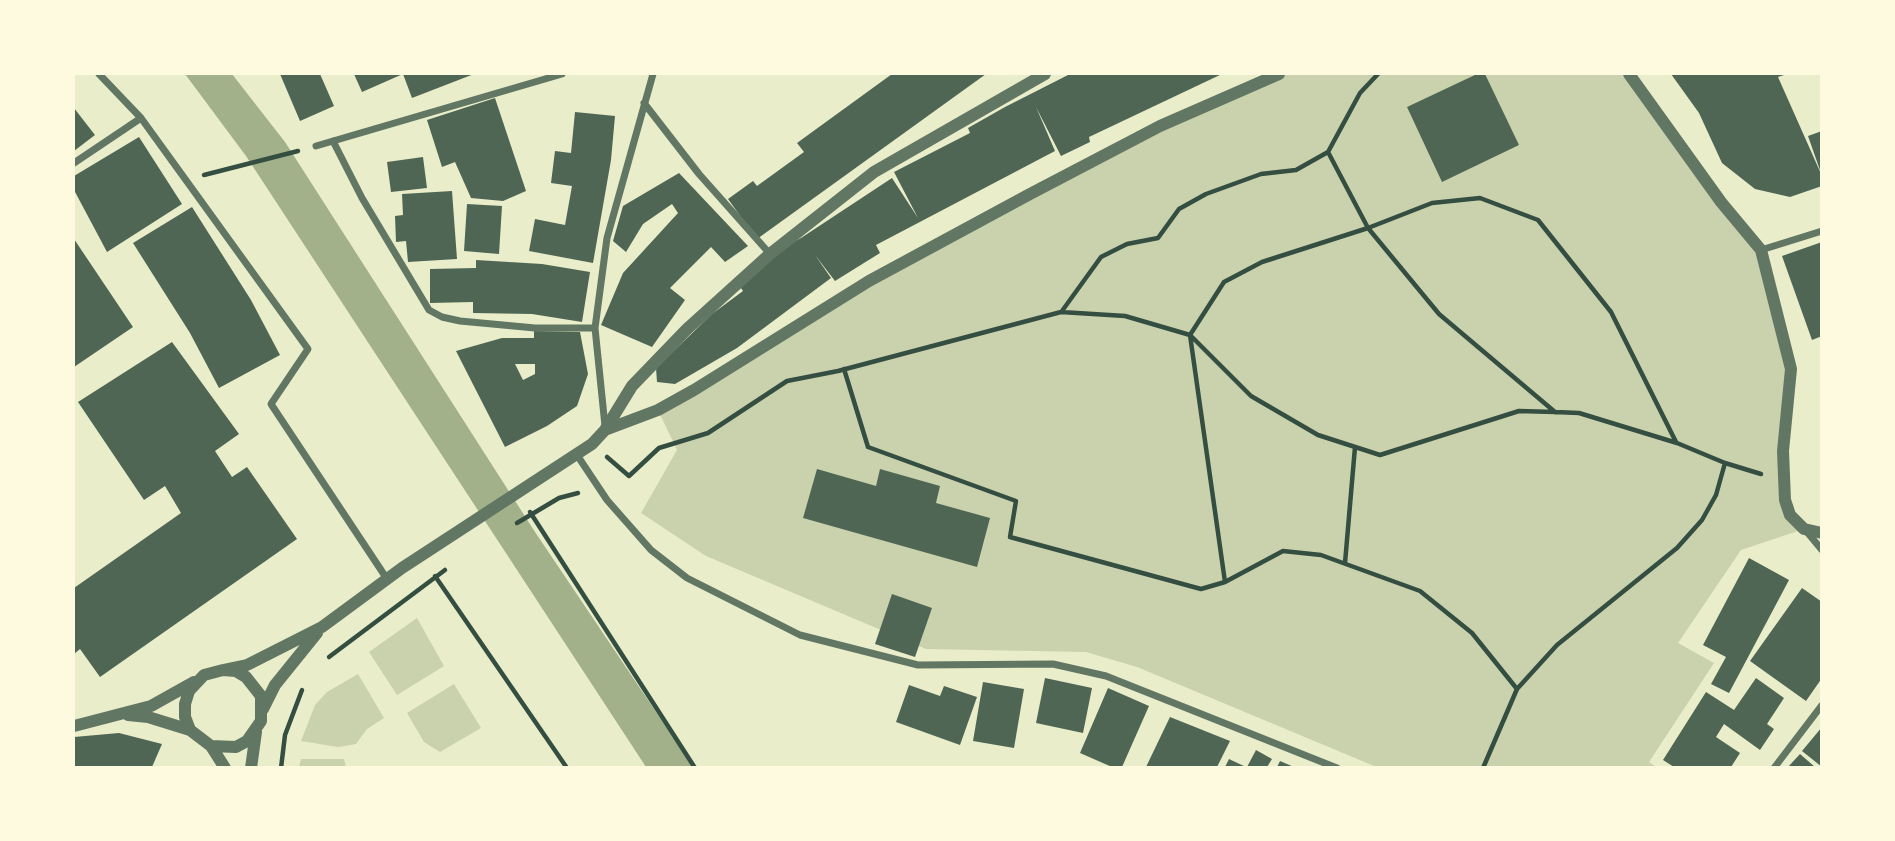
<!DOCTYPE html>
<html>
<head>
<meta charset="utf-8">
<style>
  body { margin:0 }
  #map { position:relative; width:1895px; height:841px; overflow:hidden; background:#e9edc9; font-family:"Roboto Serif",serif }
  canvas { display:block }
  .frame { position:absolute; inset:0; border:75px solid #fefae0; pointer-events:none }
</style>
</head>
<body>
<div id="map">
<canvas width="1895" height="841"></canvas>
<div class="frame"></div>
</div>
<script>
const context = document.querySelector('canvas').getContext('2d');
context.lineJoin = 'round';
function paint(path, color) {
  context.fillStyle = color;
  context.fill(path, 'evenodd');
}
function shape(rows) {
  const path = new Path2D();
  for (const r of rows) {
    path.moveTo(r[0], r[1]);
    for (let i = 2; i < r.length; i += 2) path.lineTo(r[i], r[i + 1]);
  }
  return path;
}
function trace(path, color, width, dash) {
  context.strokeStyle = color;
  context.lineWidth = width;
  context.lineCap = dash ? 'butt' : 'round';
  context.setLineDash(dash || []);
  context.stroke(path);
}
paint(shape([
  [1279,74,1629,74,1761,250,1789,349,1785,500,1804,529,1741,550,1678,643,1714,663,1649,762,1656,767,1379,768,1137,667,1086,652,926,649,706,556,641,513,677,450,658,410,1030,194],
  [417,618,444,666,397,695,369,652],
  [358,674,384,718,367,729,356,744,338,747,301,741,315,705,327,692],
  [454,684,481,728,440,752,424,742,407,713],
  [301,759,344,759,346,767,299,767]
]), '#cad2ad');
paint(shape([
  [185,74,232,74,285,142,535,532,693,767,646,767,246,156]
]), '#a3b18a');
paint(shape([
  [280,74,320,74,334,106,300,121],
  [354,74,474,74,412,98,403,74,362,92],
  [892,74,986,74,757,239,728,199,753,181,757,186,804,152,797,143],
  [1070,74,1222,74,1089,137,1090,142,1061,156,1036,107,1055,151,876,245,880,253,835,281,815,255,831,278,737,348,675,384,657,382,656,368,712,314,743,291,739,285,778,250,801,238,892,178,918,218,894,172,970,133,968,128,1005,107],
  [1477,74,1485,74,1519,145,1442,182,1407,107],
  [1671,74,1787,74,1778,77,1822,176,1822,186,1790,197,1755,189,1722,163,1699,113],
  [495,98,526,191,503,201,471,198,455,162,442,167,427,120],
  [74,108,95,135,74,151],
  [575,112,615,116,611,160,593,263,529,251,535,219,565,225,572,186,551,183,555,151,571,153],
  [1822,131,1822,173,1821,173,1808,136],
  [139,137,182,204,107,252,74,190,74,176],
  [423,157,427,188,391,192,387,162],
  [679,173,748,246,725,262,711,247,670,288,685,300,652,347,601,325,623,273,678,213,672,204,643,224,626,252,613,241,623,206],
  [452,191,457,259,408,262,406,241,396,242,395,216,403,215,402,194],
  [467,204,502,206,499,254,464,251],
  [192,207,251,300,280,355,219,388,190,333,133,243],
  [74,239,133,327,74,367],
  [1822,242,1822,336,1812,340,1782,256],
  [476,260,542,264,590,272,582,322,532,314,473,313,473,302,430,303,430,269,476,268],
  [534,331,580,332,588,374,577,406,547,426,505,447,456,351,502,338,534,338],
  [515,364,535,364,535,374,523,380],
  [172,342,239,434,215,451,232,477,247,467,297,539,100,677,80,649,74,654,74,588,181,513,165,486,144,500,78,402],
  [817,469,876,486,880,469,940,486,936,503,990,518,977,567,803,518],
  [1749,558,1789,580,1729,693,1711,684,1726,657,1703,645],
  [1802,588,1822,602,1822,678,1806,701,1750,661],
  [892,594,932,608,915,657,875,644],
  [1045,678,1092,688,1083,733,1036,723],
  [1756,678,1784,698,1767,724,1774,729,1760,750,1724,724,1716,737,1740,753,1731,767,1674,767,1663,760,1706,692,1734,710],
  [983,682,1024,689,1014,748,973,741],
  [909,685,940,696,944,686,977,697,960,745,896,722],
  [1108,688,1149,706,1122,767,1112,767,1080,753],
  [1170,717,1230,741,1217,767,1146,767],
  [1822,727,1822,767,1802,751],
  [119,733,162,744,152,767,74,767,74,737],
  [1256,750,1272,759,1267,767,1247,767],
  [1800,754,1815,767,1788,767],
  [1229,759,1246,767,1225,767],
  [1280,761,1294,767,1277,767]
]), '#4f6655');
trace(shape([
  [1328,152,1368,228,1432,203,1480,198,1538,220,1611,312,1676,442],
  [204,175,298,151],
  [1062,311,1101,257,1127,244,1158,238,1179,209,1206,194,1261,174,1296,170,1328,152,1360,93,1378,74],
  [844,369,868,447,1016,501,1010,537,1201,589,1225,582,1283,551,1321,555,1420,591,1472,633,1517,689],
  [607,457,629,476,659,448,708,433,787,381,838,371,1061,312,1125,316,1190,335,1251,396,1318,435,1380,455,1519,411,1555,412,1579,413,1677,443,1725,463,1761,474],
  [530,512,695,768],
  [517,523,559,498,578,493],
  [1345,563,1355,447],
  [435,576,567,768],
  [1225,582,1190,335,1224,282,1262,262,1368,228,1439,314,1555,412],
  [329,657,445,570],
  [281,768,285,735,302,690],
  [1483,768,1517,689,1557,645,1677,548,1702,520,1716,495,1725,463]
]), '#344e41', 4.5);
trace(shape([
  [99,74,141,118,308,349,271,404,387,579],
  [644,103,699,174,770,254],
  [333,141,362,198,429,310,442,317,460,321,535,328,595,328],
  [316,146,562,74],
  [74,163,141,118],
  [1761,250,1822,231],
  [605,426,595,328,607,238,653,74],
  [577,455,607,500,651,550,687,578,800,635,918,665,1053,664,1106,676,1337,768],
  [1807,532,1822,550],
  [1774,768,1822,705]
]), '#617663', 7);
trace(shape([
  [1629,74,1721,202,1761,250,1791,369,1783,451,1785,500,1790,515,1804,529,1822,533],
  [605,430,658,410,694,390,869,281,1030,194,1160,126,1279,74],
  [223,670,247,665,322,627,402,568,592,444,605,430,632,386,687,329,770,254,874,172,1045,74],
  [263,709,275,685,317,633],
  [128,715,148,717,190,730],
  [74,726,151,706,194,682],
  [211,746,236,747,247,741,261,721,261,696,246,677,236,671,223,670,204,675,189,691,185,704,185,717,190,730,211,746,225,768],
  [251,768,256,732]
]), '#617663', 12);
</script>
</body>
</html>
